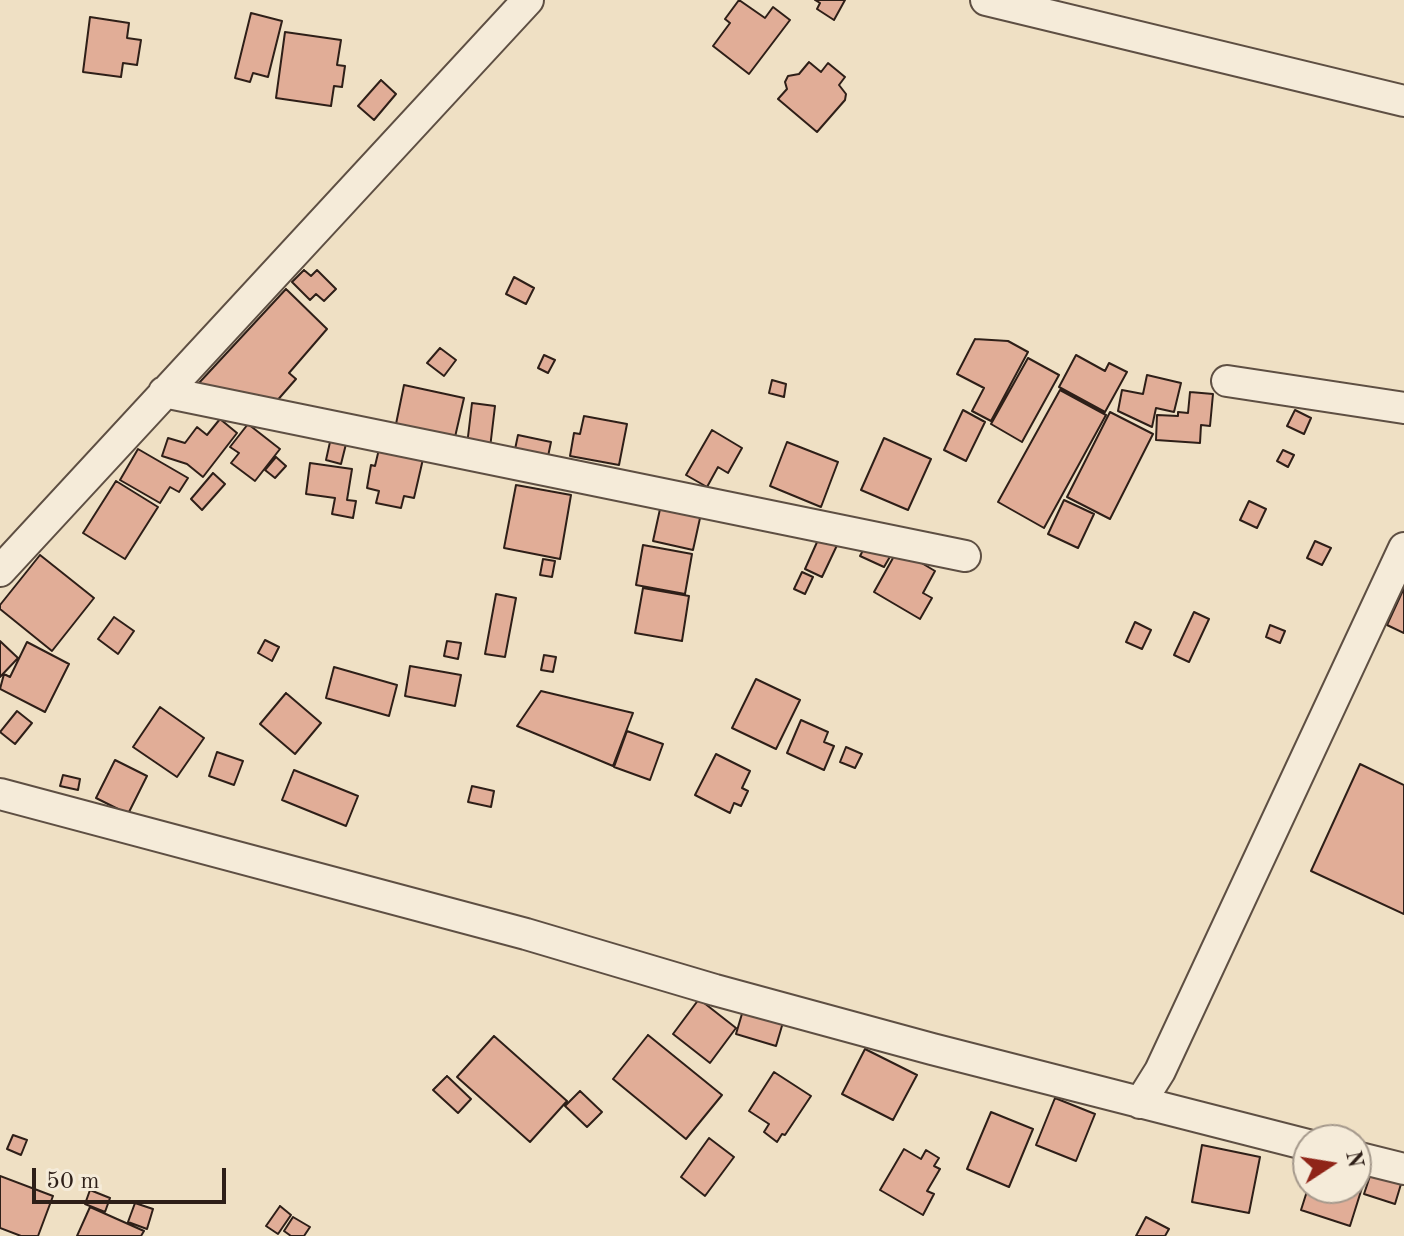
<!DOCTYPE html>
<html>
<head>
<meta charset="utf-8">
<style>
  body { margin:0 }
  #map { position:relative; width:1404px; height:1236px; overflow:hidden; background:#efe0c4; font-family:"Old Standard TT",serif }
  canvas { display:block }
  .north { position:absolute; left:1292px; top:1124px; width:80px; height:80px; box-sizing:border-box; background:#f5ebd9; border:2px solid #a5998c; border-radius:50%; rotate:78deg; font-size:22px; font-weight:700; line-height:32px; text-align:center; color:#2e1f18 }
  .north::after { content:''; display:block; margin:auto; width:28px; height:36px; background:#8f2418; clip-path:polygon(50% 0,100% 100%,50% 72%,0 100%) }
  .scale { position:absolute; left:32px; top:1168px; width:194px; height:36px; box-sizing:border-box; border:4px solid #2e1f18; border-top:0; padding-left:10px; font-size:24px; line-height:28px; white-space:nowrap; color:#2e1f18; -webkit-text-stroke:6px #f5ebd9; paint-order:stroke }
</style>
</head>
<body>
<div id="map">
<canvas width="1404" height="1236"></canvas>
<div class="north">N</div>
<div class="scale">50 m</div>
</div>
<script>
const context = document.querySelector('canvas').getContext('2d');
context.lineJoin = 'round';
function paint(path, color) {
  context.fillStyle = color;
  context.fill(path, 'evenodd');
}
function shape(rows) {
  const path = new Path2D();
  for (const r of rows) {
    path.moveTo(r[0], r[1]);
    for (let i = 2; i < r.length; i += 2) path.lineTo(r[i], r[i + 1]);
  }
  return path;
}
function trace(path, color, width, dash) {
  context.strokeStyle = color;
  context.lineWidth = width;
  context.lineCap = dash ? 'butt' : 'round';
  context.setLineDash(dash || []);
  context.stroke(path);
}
const building = shape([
  [739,0,765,18,773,7,790,20,749,74,713,46,730,23,725,19,739,0],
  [815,0,845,0,834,20,817,9,820,3,815,0],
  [251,13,282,21,268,77,253,73,250,82,235,78,251,13],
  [90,17,129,23,127,38,141,40,137,65,123,63,121,77,83,72,90,17],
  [285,32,341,40,337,65,345,66,342,87,334,86,331,106,276,98,285,32],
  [809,62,821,72,828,63,845,77,839,85,846,94,845,100,817,132,778,99,787,89,785,82,788,76,799,74,809,62],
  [381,80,396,94,374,120,358,106,381,80],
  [304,270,311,276,317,270,336,289,324,301,316,294,310,300,292,282,304,270],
  [514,277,534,288,526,304,506,294,514,277],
  [286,289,327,329,289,373,296,379,275,403,198,384,286,289],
  [975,339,1008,341,1028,352,991,421,972,411,984,388,957,374,975,339],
  [440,348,456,360,444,376,427,363,440,348],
  [544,355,555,360,548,373,538,368,544,355],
  [1076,355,1105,371,1109,363,1127,372,1105,412,1059,387,1076,355],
  [1028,358,1059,375,1022,442,991,424,1028,358],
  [1147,375,1181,383,1174,412,1156,408,1152,427,1118,411,1122,390,1143,394,1147,375],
  [772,380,786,384,784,397,769,393,772,380],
  [404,385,464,398,455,437,396,424,404,385],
  [1060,390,1106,415,1044,528,998,502,1060,390],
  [1190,392,1213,394,1210,426,1201,425,1200,443,1156,440,1157,415,1178,416,1178,412,1188,413,1190,392],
  [472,403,495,406,490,448,467,445,472,403],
  [963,410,985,422,966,461,944,450,963,410],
  [1295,410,1311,418,1304,434,1287,426,1295,410],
  [1110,412,1153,434,1110,519,1067,497,1110,412],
  [584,416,627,424,619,465,570,456,574,433,580,434,584,416],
  [220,419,237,433,203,477,187,464,162,456,168,438,185,443,197,427,207,435,220,419],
  [248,424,280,449,255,481,231,463,239,453,230,447,248,424],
  [712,430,742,448,728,473,718,467,707,487,686,475,712,430],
  [518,435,551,442,547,461,514,454,518,435],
  [884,438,931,459,908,510,861,490,884,438],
  [341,439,347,440,341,464,326,460,330,442,341,439],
  [787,442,838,462,821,507,770,486,787,442],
  [138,449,188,478,179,492,170,487,160,503,120,480,138,449],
  [379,449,423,459,414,498,404,496,401,508,376,503,379,491,367,488,371,465,375,466,379,449],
  [1283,450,1294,455,1288,467,1277,461,1283,450],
  [276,457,286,466,275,478,265,470,276,457],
  [310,463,352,469,347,500,356,501,353,518,332,514,335,498,306,494,310,463],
  [213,473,225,484,202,510,191,499,213,473],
  [116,481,158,507,125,559,83,533,116,481],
  [516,485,571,495,560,559,504,548,516,485],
  [662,500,702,509,693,550,653,541,662,500],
  [1064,500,1094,514,1078,548,1048,534,1064,500],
  [1249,501,1266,509,1257,528,1240,520,1249,501],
  [822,531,840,539,822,577,805,569,822,531],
  [868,541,895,548,884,567,860,556,868,541],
  [1315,541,1331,548,1322,565,1307,558,1315,541],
  [643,545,692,554,685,594,636,585,643,545],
  [898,549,935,571,923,593,932,598,920,619,874,592,898,549],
  [40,555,94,598,52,651,0,609,0,605,40,555],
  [543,559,555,561,552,577,540,575,543,559],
  [802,572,813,577,805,594,794,589,802,572],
  [643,588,689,596,682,641,635,633,643,588],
  [1404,588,1404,633,1387,625,1404,588],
  [496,594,516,598,505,657,485,654,496,594],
  [1194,612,1209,619,1189,662,1174,655,1194,612],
  [114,617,134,631,118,654,98,639,114,617],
  [1135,622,1151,630,1142,649,1126,642,1135,622],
  [1270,625,1285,631,1280,643,1266,637,1270,625],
  [265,640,279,647,272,661,258,653,265,640],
  [0,641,18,658,0,677,0,641],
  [447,641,461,643,458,659,444,656,447,641],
  [27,642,69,664,45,712,0,689,4,674,10,677,27,642],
  [544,655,556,657,553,672,541,670,544,655],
  [410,666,461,675,455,706,405,696,410,666],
  [334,667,397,685,389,716,326,698,334,667],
  [756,679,800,700,776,749,732,728,756,679],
  [541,691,633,713,613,766,517,726,541,691],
  [286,693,321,723,295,754,260,724,286,693],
  [160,707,204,738,177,777,133,747,160,707],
  [17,711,32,723,15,744,0,732,17,711],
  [801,720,828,732,824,742,834,746,824,770,787,753,801,720],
  [627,731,663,744,650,780,614,767,627,731],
  [846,747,862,754,855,768,840,762,846,747],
  [217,752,243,761,234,785,209,776,217,752],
  [716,754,750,771,742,788,748,791,741,806,734,803,730,813,695,795,716,754],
  [115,760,147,776,128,814,96,798,115,760],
  [1360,764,1404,785,1404,914,1311,871,1360,764],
  [294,770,358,796,346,826,282,800,294,770],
  [63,775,80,779,78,790,60,786,63,775],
  [472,786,494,791,491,807,468,802,472,786],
  [699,999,736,1028,710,1063,673,1034,699,999],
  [744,1007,784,1019,776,1046,736,1034,744,1007],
  [648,1035,722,1095,686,1139,613,1079,648,1035],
  [494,1036,567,1101,530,1142,457,1077,494,1036],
  [865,1049,917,1075,893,1120,842,1094,865,1049],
  [774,1072,811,1096,785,1135,782,1134,777,1142,764,1132,769,1124,749,1111,774,1072],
  [447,1076,471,1099,458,1113,433,1090,447,1076],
  [580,1091,602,1112,587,1127,565,1106,580,1091],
  [1055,1098,1095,1114,1076,1161,1036,1145,1055,1098],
  [991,1112,1033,1129,1009,1187,967,1169,991,1112],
  [13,1135,27,1140,21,1155,7,1149,13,1135],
  [709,1138,734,1157,705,1196,681,1177,709,1138],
  [1202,1145,1260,1157,1249,1213,1192,1202,1202,1145],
  [904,1149,921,1159,926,1150,939,1158,934,1166,940,1169,927,1191,934,1194,923,1215,880,1190,904,1149],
  [1356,1171,1366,1175,1350,1226,1301,1210,1308,1188,1356,1188,1356,1171],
  [1371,1173,1401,1184,1395,1204,1364,1194,1371,1173],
  [0,1176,53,1196,38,1236,21,1236,0,1228,0,1176],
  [90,1190,110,1198,105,1212,85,1204,90,1190],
  [135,1203,153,1209,147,1229,128,1222,135,1203],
  [280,1206,291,1215,278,1234,266,1226,280,1206],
  [90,1207,144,1231,141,1236,77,1236,90,1207],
  [293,1217,310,1227,304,1236,291,1236,284,1231,293,1217],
  [1146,1217,1169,1229,1165,1236,1136,1236,1146,1217]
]);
paint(building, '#e1ad97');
trace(building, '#2e1f18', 2);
const minor = shape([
  [986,0,1404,101],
  [1227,381,1404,408],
  [164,392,965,556],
  [0,571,528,0],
  [0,794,526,934,715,990,932,1049,1308,1145],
  [1140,1103,1160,1071,1404,548],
  [1356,1157,1404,1169]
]);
trace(minor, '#5e4f43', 34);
trace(minor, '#f5ebd9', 30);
</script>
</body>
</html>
